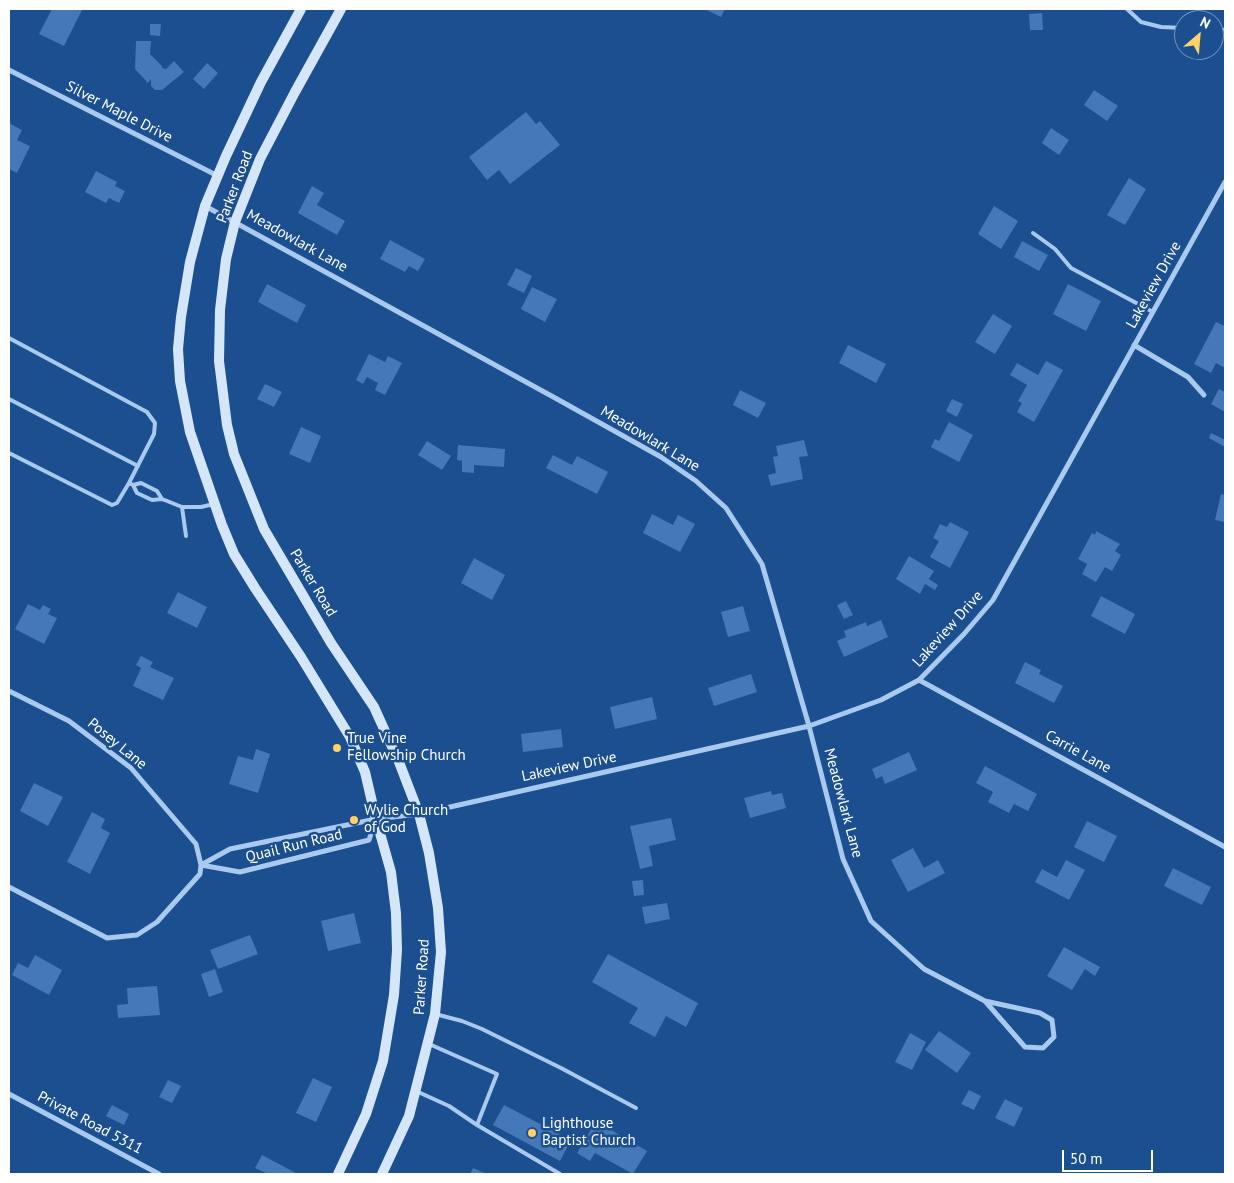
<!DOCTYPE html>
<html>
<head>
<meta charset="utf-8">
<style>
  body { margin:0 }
  #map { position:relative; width:1234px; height:1183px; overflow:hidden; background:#1b4f8f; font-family:"PT Sans",sans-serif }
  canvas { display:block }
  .frame { position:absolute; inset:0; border:10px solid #fff; pointer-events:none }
  .north { position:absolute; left:1174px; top:10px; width:50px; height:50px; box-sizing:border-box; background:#1b4f8f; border:1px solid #7695bc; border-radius:50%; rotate:27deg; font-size:14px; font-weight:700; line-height:20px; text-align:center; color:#fff }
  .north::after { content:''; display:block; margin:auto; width:18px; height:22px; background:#ffd166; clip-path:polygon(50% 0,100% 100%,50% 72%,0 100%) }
  .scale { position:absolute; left:1062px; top:1150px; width:91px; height:22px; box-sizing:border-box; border:2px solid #fff; border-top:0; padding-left:6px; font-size:15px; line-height:18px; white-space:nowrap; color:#fff; -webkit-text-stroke:4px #1b4f8f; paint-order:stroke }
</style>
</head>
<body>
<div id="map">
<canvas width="1234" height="1183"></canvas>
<div class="frame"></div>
<div class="north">N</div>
<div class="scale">50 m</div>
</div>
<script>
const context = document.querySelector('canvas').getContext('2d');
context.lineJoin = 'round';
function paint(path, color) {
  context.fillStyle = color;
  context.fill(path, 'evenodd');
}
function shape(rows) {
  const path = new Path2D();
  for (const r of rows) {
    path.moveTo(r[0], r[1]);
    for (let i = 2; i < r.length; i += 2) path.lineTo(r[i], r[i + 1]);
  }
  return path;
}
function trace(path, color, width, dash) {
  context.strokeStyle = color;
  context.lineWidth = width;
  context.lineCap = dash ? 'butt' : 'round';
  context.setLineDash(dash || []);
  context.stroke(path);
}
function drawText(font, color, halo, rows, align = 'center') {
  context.font = font + ' "PT Sans",sans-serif';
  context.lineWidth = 5;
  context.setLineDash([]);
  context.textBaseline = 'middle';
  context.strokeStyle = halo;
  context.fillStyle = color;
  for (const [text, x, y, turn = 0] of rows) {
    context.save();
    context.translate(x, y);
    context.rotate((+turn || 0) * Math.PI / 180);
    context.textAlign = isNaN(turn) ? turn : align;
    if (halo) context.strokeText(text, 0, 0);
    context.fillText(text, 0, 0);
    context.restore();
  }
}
paint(shape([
  [52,9,79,9,82,10,64,46,39,34],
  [705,9,725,9,721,17],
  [1042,13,1043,30,1030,30,1029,14],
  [150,24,161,24,160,36,150,35],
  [136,41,151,41,150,54,162,66,162,68,166,69,174,61,184,72,162,90,155,90,151,86,151,79,148,83,135,69],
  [207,63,218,73,204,89,193,79],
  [1094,90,1118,106,1107,121,1084,105],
  [526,112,536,124,540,121,560,145,510,184,499,170,487,180,469,157],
  [9,123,22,130,17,140,30,146,17,173,9,169],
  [1051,128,1069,140,1059,155,1042,143],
  [96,171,117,182,115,186,125,191,119,203,109,198,106,203,85,192],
  [1129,178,1146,189,1125,225,1107,215],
  [312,186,324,193,317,205,345,221,337,235,298,213],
  [994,206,1018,221,1001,249,978,234],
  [390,240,425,259,418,271,409,266,405,272,380,259],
  [1022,241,1048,255,1039,271,1014,257],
  [516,268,532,276,524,293,507,285],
  [267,284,306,305,297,323,258,302],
  [1068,284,1101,301,1086,331,1053,314],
  [532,287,557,299,545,322,521,309],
  [993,314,1012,326,995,354,975,342],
  [1216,322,1225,326,1225,368,1216,363,1211,373,1194,364],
  [848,345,886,364,876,383,839,363],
  [369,354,385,362,388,356,402,363,385,395,375,390,378,383,367,377,363,384,356,380],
  [1046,361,1063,370,1034,422,1017,412,1022,403,1018,401,1027,385,1010,375,1017,363,1038,375],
  [265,384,282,392,274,407,257,399],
  [1219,389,1225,392,1225,412,1211,404],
  [740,390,766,403,758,418,733,405],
  [952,399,963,404,957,417,946,411],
  [949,422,973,435,959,462,931,447,935,439,939,441],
  [301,427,321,436,310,463,289,454],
  [1211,433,1225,440,1225,447,1209,438],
  [804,440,808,456,799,457,803,479,771,486,768,475,776,473,773,457,778,456,776,446],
  [427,441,451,456,442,470,418,455],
  [458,445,505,449,504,467,474,465,474,473,462,472,462,461,457,460],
  [553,455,572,465,577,456,608,472,597,494,546,468],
  [1221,494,1225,495,1225,522,1215,520],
  [652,514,673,525,678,515,695,524,680,552,643,533],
  [950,522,969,532,950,568,930,557,939,541,933,538,940,524,947,527],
  [1096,531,1120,544,1115,551,1121,555,1112,571,1105,567,1096,582,1082,574,1087,564,1078,559,1092,533,1095,535],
  [909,556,934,571,929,579,938,585,935,590,925,584,920,594,896,579],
  [474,558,505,575,492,600,461,583],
  [178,592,207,607,197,628,167,613],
  [1101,596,1135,614,1125,634,1091,616],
  [846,601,853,615,844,619,837,605],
  [28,604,40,610,43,605,51,609,48,614,57,618,44,644,15,629],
  [743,606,750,631,728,637,721,612],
  [881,620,888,637,844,657,837,641,846,637,844,631,866,622,867,626],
  [141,656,153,662,150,667,174,678,163,700,133,686,141,668,136,665],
  [1025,662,1041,670,1039,674,1063,686,1054,703,1015,683],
  [751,674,757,692,714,706,708,688],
  [652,697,657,719,615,729,610,707],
  [561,729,563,747,523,752,521,734],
  [256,749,270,754,258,793,229,784,238,756,253,760],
  [909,752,917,770,885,784,882,776,876,779,872,769],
  [985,766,1037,794,1028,811,1014,804,1009,813,988,802,993,792,976,783],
  [34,783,63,797,48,826,20,811],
  [771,791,772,795,782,793,786,808,750,818,744,798],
  [92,812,105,819,101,828,110,833,90,874,67,862],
  [671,818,676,840,649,846,653,866,640,869,630,826],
  [1087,821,1117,836,1104,862,1074,847],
  [913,848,924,868,938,860,945,873,908,892,891,860],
  [1066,860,1085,870,1069,900,1035,882,1042,869,1057,877],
  [1173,868,1211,887,1202,905,1164,886],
  [643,880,644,895,634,896,632,881],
  [667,903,670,919,645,924,642,907],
  [354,913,361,943,328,951,321,921],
  [250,935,258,954,218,969,210,950],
  [1064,947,1100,967,1095,976,1085,969,1072,990,1047,976],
  [608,954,698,1003,686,1027,666,1016,655,1037,629,1023,638,1008,592,982],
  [35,955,62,970,49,995,12,975,18,963,28,968],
  [215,969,223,992,209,997,201,974],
  [157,986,160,1015,118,1018,117,1005,128,1004,127,988],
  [939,1031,971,1053,957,1073,925,1050],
  [910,1033,926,1042,912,1070,895,1062],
  [313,1078,332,1087,316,1122,296,1113],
  [168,1080,181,1086,172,1103,159,1097],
  [969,1090,981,1096,974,1110,961,1104],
  [1005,1099,1023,1108,1014,1127,995,1118],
  [112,1105,129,1114,124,1125,106,1116],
  [504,1105,571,1140,560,1161,493,1125],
  [596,1121,647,1151,633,1174,595,1153,590,1161,577,1153],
  [262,1155,296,1173,295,1174,268,1174,255,1168],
  [473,1168,487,1174,470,1174]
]), '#4478b7');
trace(shape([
  [1127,9,1141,22,1161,27,1184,28],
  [1214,29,1225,30],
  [1033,233,1055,249,1071,268,1153,312],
  [9,338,147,412,155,423,154,434,129,483,133,485,137,493,152,500,162,499,182,507,201,507,214,504],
  [9,399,138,466],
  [9,453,112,505,117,503,129,483],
  [133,485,141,483,157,491,162,499],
  [182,507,186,536],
  [435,1014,462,1021,482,1029,561,1068,636,1108],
  [429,1044,497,1074,477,1125],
  [416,1091,449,1106,477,1125,560,1174]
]), '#a9c9ee', 4);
trace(shape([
  [9,70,218,176],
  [205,206,557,399,661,457,696,481,726,508,762,564,809,726,843,859,871,921,924,969,985,1001,1025,1047,1043,1048,1054,1037,1052,1020,1040,1013,985,1001],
  [1134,345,1188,377,1204,395],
  [919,680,1225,847],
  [9,691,69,721,131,768,196,844,201,865,200,874,157,922,137,935,107,938,9,887],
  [201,865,230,849,376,819,419,814,809,726,881,700,919,680,964,634,993,600,1225,182],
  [201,865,240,872,369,840,375,821],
  [9,1094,159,1174]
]), '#a9c9ee', 5);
trace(shape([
  [301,9,261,82,226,156,205,206,190,262,181,317,178,349,180,381,190,432,222,525,234,554,255,588,301,657,350,737,365,772,376,819,391,872,396,913,397,950,394,995,383,1061,366,1114,338,1174],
  [341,9,295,92,260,159,235,222,226,259,220,310,219,361,227,425,234,454,264,529,331,643,374,707,399,762,419,814,429,853,438,908,441,952,435,1014,409,1116,382,1174]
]), '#d6e6fa', 10);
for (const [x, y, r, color] of [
  [337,748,5,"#ffd166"],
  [354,820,5,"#ffd166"],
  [532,1133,5,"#ffd166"]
]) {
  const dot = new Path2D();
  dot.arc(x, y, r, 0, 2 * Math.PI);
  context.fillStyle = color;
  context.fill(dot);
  trace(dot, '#1b4f8f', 2);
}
drawText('15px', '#fff', '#1b4f8f', [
  ["Silver Maple Drive",119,112,27],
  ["Parker Road",235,187,-69],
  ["Meadowlark Lane",297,241,29],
  ["Lakeview Drive",1154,285,-61],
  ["Meadowlark Lane",650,439,31],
  ["Parker Road",313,583,59],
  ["Lakeview Drive",948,629,-48],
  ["Posey Lane",117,744,39],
  ["Carrie Lane",1078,752,29],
  ["Lakeview Drive",569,767,-12],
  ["Meadowlark Lane",843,803,75],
  ["Quail Run Road",294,846,-14],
  ["Parker Road",422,977,-86],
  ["Private Road 5311",90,1123,28]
]);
drawText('15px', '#fff', '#1b4f8f', [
  ["True Vine",347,739],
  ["Fellowship Church",347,756],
  ["Wylie Church",364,811],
  ["of God",364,828],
  ["Lighthouse",542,1124],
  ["Baptist Church",542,1141]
], 'left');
</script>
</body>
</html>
